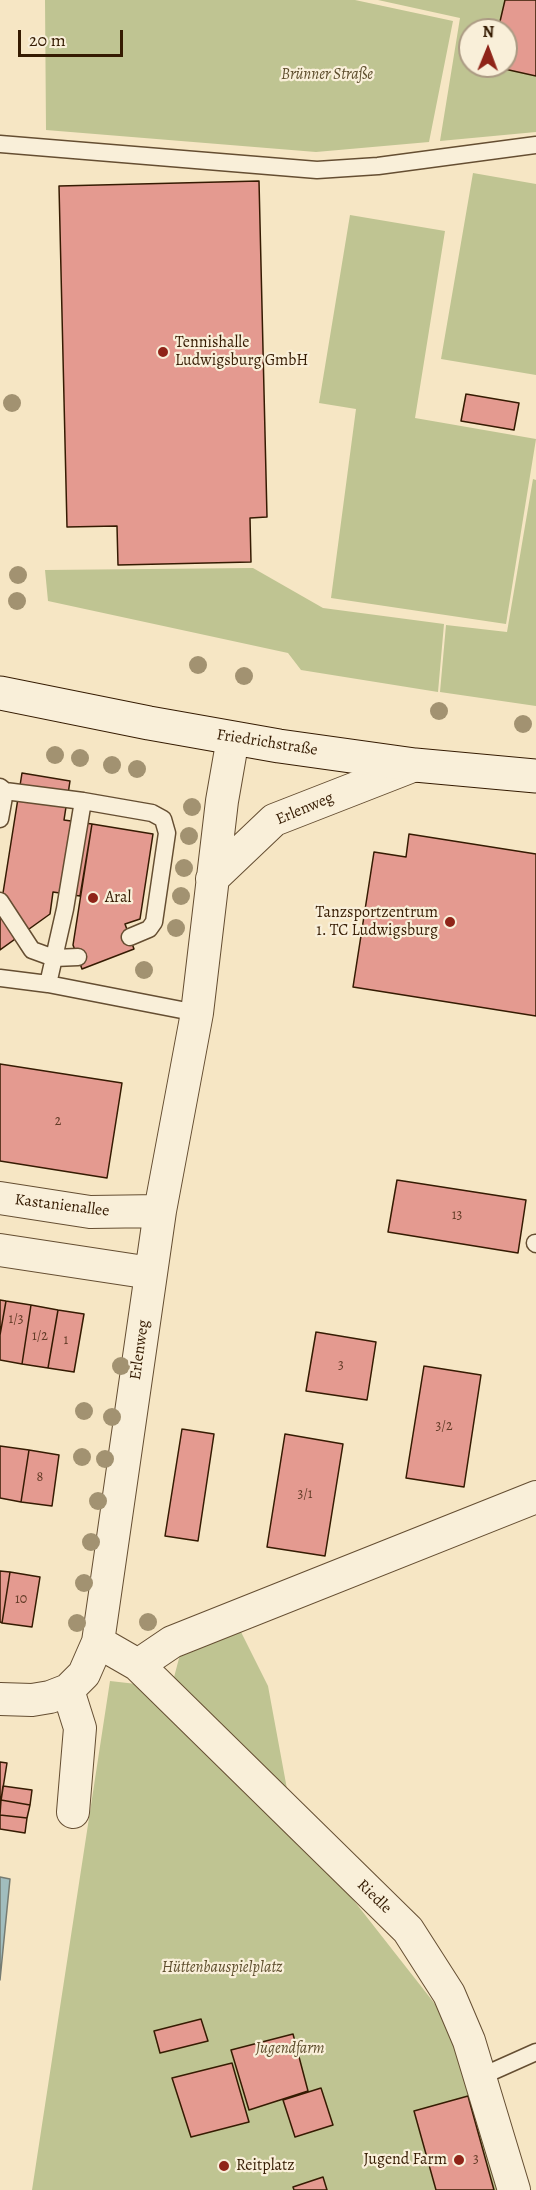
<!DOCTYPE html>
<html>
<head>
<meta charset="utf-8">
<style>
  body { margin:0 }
  #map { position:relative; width:536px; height:2190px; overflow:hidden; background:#f6e6c4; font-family:Alegreya,serif }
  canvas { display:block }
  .north { position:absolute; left:458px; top:18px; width:60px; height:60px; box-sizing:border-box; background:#f9efd9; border:2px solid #ab9a83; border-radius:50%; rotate:1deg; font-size:16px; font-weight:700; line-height:24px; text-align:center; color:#351b02 }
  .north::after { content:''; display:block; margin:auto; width:21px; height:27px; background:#8f2418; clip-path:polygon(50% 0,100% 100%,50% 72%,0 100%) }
  .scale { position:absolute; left:18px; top:30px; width:105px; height:27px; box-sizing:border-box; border:3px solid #351b02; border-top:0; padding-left:8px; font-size:18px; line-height:21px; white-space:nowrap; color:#351b02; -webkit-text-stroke:4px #f9efd9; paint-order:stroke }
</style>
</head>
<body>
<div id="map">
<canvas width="536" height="2190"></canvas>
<div class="north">N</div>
<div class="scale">20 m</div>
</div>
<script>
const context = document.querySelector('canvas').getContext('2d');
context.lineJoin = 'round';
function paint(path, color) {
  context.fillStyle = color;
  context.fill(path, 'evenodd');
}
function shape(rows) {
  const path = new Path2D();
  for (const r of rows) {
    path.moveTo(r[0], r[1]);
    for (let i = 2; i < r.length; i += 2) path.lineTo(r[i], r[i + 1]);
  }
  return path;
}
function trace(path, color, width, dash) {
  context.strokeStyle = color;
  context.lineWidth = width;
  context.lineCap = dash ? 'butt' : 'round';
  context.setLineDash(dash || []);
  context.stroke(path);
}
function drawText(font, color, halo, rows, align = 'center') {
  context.font = font + ' Alegreya,serif';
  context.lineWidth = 4.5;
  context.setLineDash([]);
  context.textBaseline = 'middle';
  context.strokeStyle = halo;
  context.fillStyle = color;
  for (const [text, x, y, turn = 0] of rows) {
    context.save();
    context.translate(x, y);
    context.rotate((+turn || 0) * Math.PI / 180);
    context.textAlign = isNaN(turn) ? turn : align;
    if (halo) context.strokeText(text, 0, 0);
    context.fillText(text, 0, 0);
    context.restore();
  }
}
paint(shape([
  [45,0,355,0,453,21,429,142,316,152,46,130],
  [378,0,536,0,536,132,440,141,460,18],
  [470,30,506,30,506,66,470,66],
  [473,173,536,184,536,375,441,359],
  [350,215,445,231,415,418,536,439,506,624,331,598,356,409,319,403],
  [533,479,536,480,536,706,440,692,446,625,507,632],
  [253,568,323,608,444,624,438,692,301,670,288,653,48,601,45,570],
  [237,1624,268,1686,287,1789,173,1681,182,1647],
  [110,1681,145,1685,344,1888,453,2027,498,2190,32,2190]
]), '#bfc492');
const water = shape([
  [0,1877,10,1879,0,1980,0,1877]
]);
paint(water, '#a1bdbe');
trace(water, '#767c73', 1.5);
const building = shape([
  [505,0,536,0,536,76,491,66,506,66,506,30,498,30,505,0],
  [259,181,267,517,250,518,251,562,118,565,117,526,67,527,59,186,259,181],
  [466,394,519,403,514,430,461,421,466,394],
  [22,773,70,781,64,820,92,824,80,896,53,892,50,914,0,950,0,895,3,893,22,773],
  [92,824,153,834,140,919,125,924,134,949,82,969,73,945,92,824],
  [409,834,536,854,536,1016,353,987,374,852,406,857,409,834],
  [0,1064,122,1083,107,1178,0,1161,0,1064],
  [397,1180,526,1200,518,1253,388,1232,397,1180],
  [0,1300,6,1301,0,1335,0,1300],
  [6,1301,31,1305,22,1364,0,1360,0,1335,6,1301],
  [31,1305,58,1310,48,1368,22,1364,31,1305],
  [58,1310,84,1314,74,1372,48,1368,58,1310],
  [316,1332,376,1342,367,1400,306,1391,316,1332],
  [424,1366,481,1375,464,1487,406,1478,424,1366],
  [182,1429,214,1434,198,1541,165,1536,182,1429],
  [285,1434,343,1444,325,1556,267,1547,285,1434],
  [0,1446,29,1450,21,1502,0,1498,0,1446],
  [29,1450,59,1455,52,1506,21,1502,29,1450],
  [0,1571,10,1572,2,1623,0,1622,0,1571],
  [10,1572,40,1577,32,1627,2,1623,10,1572],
  [0,1762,7,1763,0,1807,0,1762],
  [3,1786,32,1790,30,1805,1,1800,3,1786],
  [1,1800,30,1805,27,1818,0,1815,1,1800],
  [0,1815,27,1818,25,1833,0,1829,0,1815],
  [201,2019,208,2041,160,2053,154,2031,201,2019],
  [293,2034,308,2091,249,2110,231,2050,293,2034],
  [232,2063,249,2122,191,2137,172,2078,232,2063],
  [321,2088,333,2125,295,2137,283,2100,321,2088],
  [468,2096,494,2190,436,2190,414,2111,468,2096],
  [323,2177,327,2190,294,2190,293,2187,323,2177]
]);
paint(building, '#e49a90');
trace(building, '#351b02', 1.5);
const lane = shape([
  [0,144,317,170,378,166,536,145],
  [0,787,5,791,83,801,65,909,48,984],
  [83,801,152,813,163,819,167,833,154,922,149,929,130,937],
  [0,819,5,791],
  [0,901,32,950,54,958,78,957],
  [0,978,48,984,197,1013],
  [535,1243,536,1244],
  [480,2077,536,2052]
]);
const street = shape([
  [212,879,274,820,415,765],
  [0,1198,90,1212,160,1211],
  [0,1250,151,1273],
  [98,1642,138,1665,408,1930,449,1994,469,2041,514,2190],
  [138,1665,172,1642,536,1497],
  [68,1690,80,1728,73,1812],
  [0,1699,32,1700,50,1697,68,1690,84,1674,98,1642,160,1211,197,1013,222,801,233,738]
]);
const secondary = shape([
  [0,693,149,723,279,746,415,765,536,776]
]);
trace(lane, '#654e32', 19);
trace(street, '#654e32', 34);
trace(secondary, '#351b02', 35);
trace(lane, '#f9efd9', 16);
trace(street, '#f9efd9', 32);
trace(secondary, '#f9efd9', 33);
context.fillStyle = '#a29271';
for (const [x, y] of [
  [12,403],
  [18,575],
  [17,601],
  [198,665],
  [244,676],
  [439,711],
  [523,724],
  [55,755],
  [80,758],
  [112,765],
  [137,769],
  [192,807],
  [189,836],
  [184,868],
  [181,896],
  [176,928],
  [144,970],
  [121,1366],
  [84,1411],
  [112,1417],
  [82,1457],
  [105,1459],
  [98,1501],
  [91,1542],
  [84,1583],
  [148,1622],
  [77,1623]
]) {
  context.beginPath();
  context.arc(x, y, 9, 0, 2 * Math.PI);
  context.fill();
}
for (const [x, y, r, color] of [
  [163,352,6,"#8f2418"],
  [93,898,6,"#8f2418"],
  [450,922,6,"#8f2418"],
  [459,2160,6,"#8f2418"],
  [224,2166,6,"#8f2418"]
]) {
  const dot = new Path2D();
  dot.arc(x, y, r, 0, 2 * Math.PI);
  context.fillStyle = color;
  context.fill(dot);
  trace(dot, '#f9efd9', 2);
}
drawText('14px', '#613b26', null, [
  ["2",58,1122],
  ["13",457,1216],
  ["1/3",16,1320],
  ["1/2",40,1337],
  ["1",66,1341],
  ["3",341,1366],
  ["3/2",444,1427],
  ["8",40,1478],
  ["3/1",305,1495],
  ["10",21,1600],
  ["3",476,2160]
]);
drawText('italic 16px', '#5e4e2d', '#f9efd9', [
  ["Brünner Straße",327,75],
  ["Hüttenbauspielplatz",222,1968],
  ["Jugendfarm",290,2049]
]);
drawText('16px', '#351b02', '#f9efd9', [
  ["Tennishalle",175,343],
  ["Ludwigsburg GmbH",175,361],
  ["Aral",105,898],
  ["Tanzsportzentrum",438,913,"right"],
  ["1. TC Ludwigsburg",438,931,"right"],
  ["Jugend Farm",447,2160,"right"],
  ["Reitplatz",236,2166]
], 'left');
drawText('16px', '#351b02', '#f9efd9', [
  ["Friedrichstraße",267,743,9],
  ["Erlenweg",305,809,-23],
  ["Kastanienallee",62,1206,7],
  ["Erlenweg",140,1350,-82],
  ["Riedle",374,1897,44]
]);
</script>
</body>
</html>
